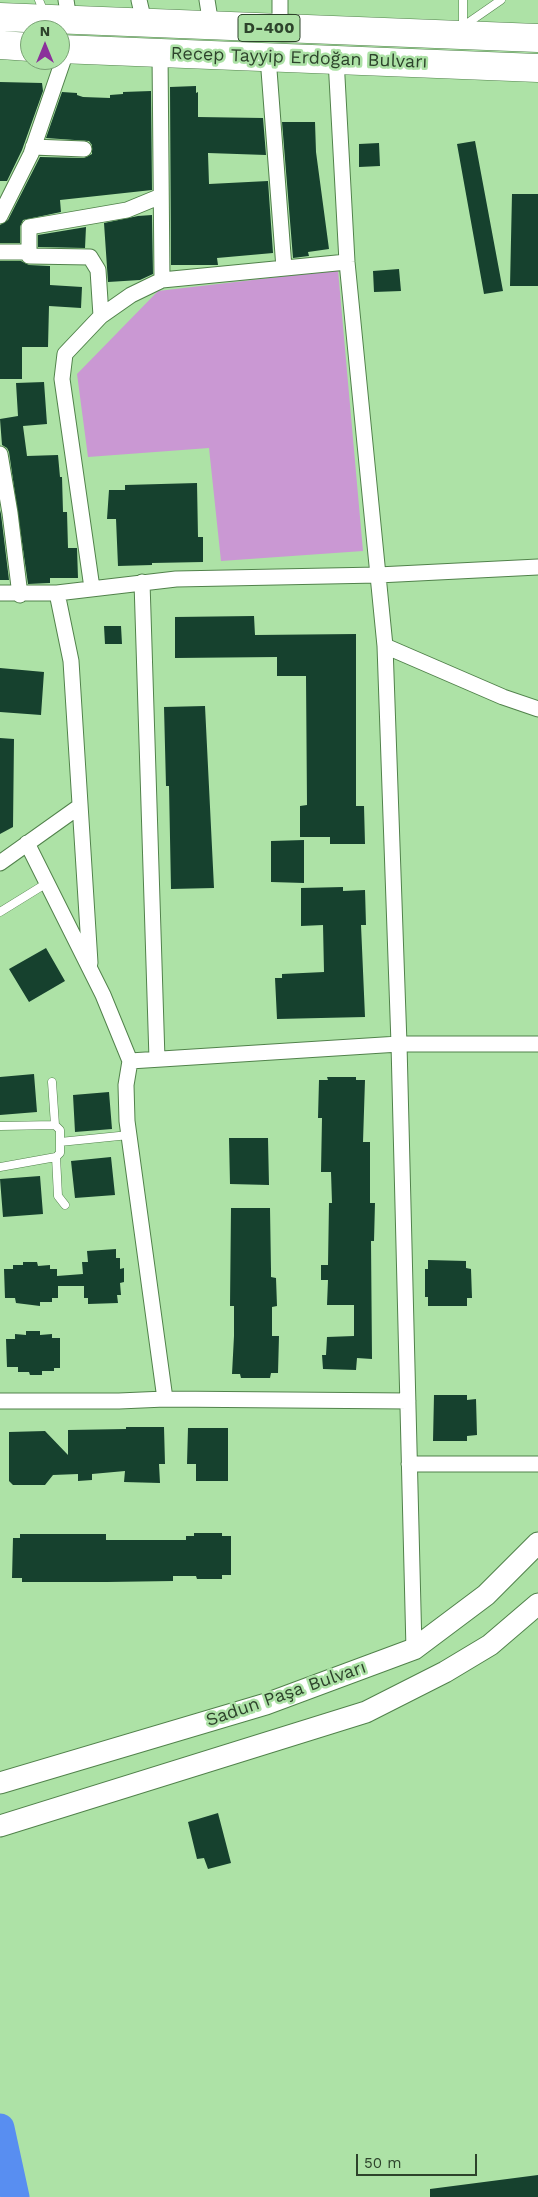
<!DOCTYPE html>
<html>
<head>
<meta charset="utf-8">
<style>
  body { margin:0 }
  #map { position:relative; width:538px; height:2197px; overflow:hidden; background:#ade2a6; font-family:"Work Sans",sans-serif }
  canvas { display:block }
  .north { position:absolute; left:20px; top:20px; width:50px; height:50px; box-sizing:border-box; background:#ade2a6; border:1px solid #7aa275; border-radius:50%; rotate:0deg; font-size:14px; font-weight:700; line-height:20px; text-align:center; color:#2d432b }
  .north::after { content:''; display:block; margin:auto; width:18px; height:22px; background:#8b309b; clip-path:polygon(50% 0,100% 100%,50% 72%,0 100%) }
  .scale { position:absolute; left:356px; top:2154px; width:121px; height:22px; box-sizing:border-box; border:2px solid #2d432b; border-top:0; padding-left:6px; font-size:15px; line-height:18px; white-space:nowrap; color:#2d432b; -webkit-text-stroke:4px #ade2a6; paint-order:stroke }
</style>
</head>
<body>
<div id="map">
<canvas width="538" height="2197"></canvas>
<div class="north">N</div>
<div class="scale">50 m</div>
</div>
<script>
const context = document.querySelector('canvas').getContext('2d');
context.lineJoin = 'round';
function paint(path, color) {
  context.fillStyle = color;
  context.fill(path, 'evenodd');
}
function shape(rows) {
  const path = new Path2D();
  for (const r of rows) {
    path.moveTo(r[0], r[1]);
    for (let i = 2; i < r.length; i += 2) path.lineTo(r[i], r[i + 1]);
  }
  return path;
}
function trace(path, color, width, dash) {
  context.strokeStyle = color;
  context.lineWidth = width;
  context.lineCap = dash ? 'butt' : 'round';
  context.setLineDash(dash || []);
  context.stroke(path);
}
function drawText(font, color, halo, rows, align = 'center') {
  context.font = font + ' "Work Sans",sans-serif';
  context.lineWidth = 5;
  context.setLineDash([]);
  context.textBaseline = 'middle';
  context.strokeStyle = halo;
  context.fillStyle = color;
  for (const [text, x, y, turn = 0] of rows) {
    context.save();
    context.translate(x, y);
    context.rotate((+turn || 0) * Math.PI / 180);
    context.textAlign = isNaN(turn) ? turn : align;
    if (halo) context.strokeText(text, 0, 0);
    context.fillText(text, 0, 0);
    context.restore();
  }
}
paint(shape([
  [338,270,363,551,221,561,209,448,88,457,77,374,158,291]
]), '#ca98d3');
trace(shape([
  [0,2128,15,2197]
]), '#588ef1', 29);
paint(shape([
  [0,82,42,83,43,91,22,150,7,181,0,181],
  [196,86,196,93,198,92,198,117,263,118,266,155,208,153,209,184,268,181,273,253,217,258,218,265,171,265,170,87],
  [151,91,152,190,60,200,61,212,23,220,20,227,20,243,0,243,0,225,8,220,40,157,84,158,92,154,92,145,89,141,46,138,62,92,77,93,77,95,83,97,110,98,110,95,123,94,123,92],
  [282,122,315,122,316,152,329,249,308,252,309,256,293,258],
  [475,141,503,291,484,294,457,144],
  [379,143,380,166,359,167,359,144],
  [512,194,538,194,538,286,510,286],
  [152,215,153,274,140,280,108,282,104,223,138,216],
  [86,227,85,248,38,247,38,235],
  [0,261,21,261,29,265,50,266,50,285,82,287,81,308,49,306,48,347,22,347,22,379,0,379],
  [399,269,401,291,374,292,373,271],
  [44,382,47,424,23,426,27,456,58,455,60,477,62,477,63,512,67,512,68,548,77,548,78,578,50,578,50,583,28,584,9,452,7,448,2,445,0,419,18,416,16,383],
  [197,483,198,537,203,537,203,562,152,563,152,565,118,566,116,519,107,519,109,490,125,490,125,485],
  [0,510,1,514,9,580,0,580],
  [254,616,255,635,356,634,356,806,364,806,365,844,330,844,330,837,300,837,300,806,307,805,306,676,277,676,277,657,175,658,175,617],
  [104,626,121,626,122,644,105,644],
  [0,668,44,672,41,715,0,712],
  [205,706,214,888,171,889,169,786,166,786,164,707],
  [0,738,14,739,13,827,0,834],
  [304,840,304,883,271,882,271,841],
  [343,887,343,891,365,890,366,925,361,925,365,1017,277,1019,275,978,282,978,282,974,324,972,323,925,301,926,301,888],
  [46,948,65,981,29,1002,9,969],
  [34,1074,37,1112,0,1115,0,1077],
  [327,1077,356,1077,356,1080,365,1080,363,1142,370,1142,370,1203,375,1203,374,1241,371,1241,372,1359,357,1358,356,1370,323,1369,322,1355,326,1355,327,1337,354,1336,354,1305,327,1305,328,1280,321,1280,321,1265,328,1265,329,1203,332,1203,331,1172,321,1172,322,1118,318,1118,319,1080,328,1080],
  [109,1092,112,1129,75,1132,73,1095],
  [229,1138,268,1138,269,1185,230,1184],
  [111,1157,115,1195,75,1198,71,1161],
  [40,1176,43,1214,3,1217,0,1179],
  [231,1208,270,1208,271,1270,271,1277,276,1278,277,1306,272,1307,272,1336,279,1336,278,1373,271,1373,270,1378,241,1378,240,1374,232,1374,234,1336,234,1306,230,1306],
  [116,1249,116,1258,120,1258,120,1269,124,1268,124,1282,120,1283,121,1295,117,1295,118,1303,88,1304,88,1298,84,1298,84,1286,58,1286,58,1298,52,1298,52,1302,40,1302,40,1306,16,1303,15,1298,5,1298,4,1269,13,1269,13,1265,23,1265,23,1262,37,1262,38,1266,50,1265,50,1269,57,1269,57,1276,83,1274,82,1262,88,1262,87,1251],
  [428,1260,466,1261,466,1268,471,1269,472,1298,467,1298,467,1306,428,1306,428,1297,425,1297,425,1269,428,1269],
  [26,1331,40,1331,40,1335,52,1334,52,1338,60,1338,60,1368,54,1368,54,1371,42,1371,42,1375,30,1375,29,1372,18,1372,18,1367,7,1367,6,1339,15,1339,15,1334,26,1335],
  [434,1395,467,1395,467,1400,476,1399,477,1435,467,1436,467,1441,433,1441],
  [126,1427,164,1427,165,1464,159,1464,160,1483,124,1482,125,1471,92,1474,92,1480,78,1481,78,1474,53,1475,45,1485,13,1485,9,1481,9,1432,45,1431,68,1455,68,1430,126,1429],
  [188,1428,228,1428,228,1481,196,1481,196,1464,187,1464],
  [194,1533,222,1533,222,1536,231,1536,231,1575,222,1575,222,1579,197,1579,196,1576,173,1576,173,1581,107,1582,22,1582,22,1578,12,1578,13,1538,20,1538,20,1534,106,1534,106,1540,186,1540,186,1536,194,1536],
  [218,1813,231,1863,208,1869,204,1858,197,1859,188,1822],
  [538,2175,538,2197,430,2197,430,2189]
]), '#16412e');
const lane = shape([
  [39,0,45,15],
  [463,0,463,26],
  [462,27,501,0],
  [0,912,47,883],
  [52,1082,55,1125],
  [0,1126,55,1125,60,1130,60,1153,56,1157,0,1167],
  [60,1142,129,1135],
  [56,1157,58,1196,65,1205]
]);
const street = shape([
  [66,0,69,20],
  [139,0,144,22],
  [207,0,211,25],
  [280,0,280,28],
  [160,53,162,280],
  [268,57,284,268],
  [336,59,347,262,385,646,399,1044,414,1649],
  [33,147,84,149],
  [0,216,31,154,67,49],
  [0,252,29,252,29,227,127,210,161,196],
  [29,252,29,256,90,257,98,270,101,316],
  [0,454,10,513,20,595],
  [142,582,157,1059],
  [92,588,62,379,65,354,101,316,131,295,162,280,347,262],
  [0,593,57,593,176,579,378,575,538,567],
  [57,593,71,661,90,963],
  [385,646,503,697,538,709],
  [27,843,103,995,130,1061,126,1085,127,1121,165,1399],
  [0,863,80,806],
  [130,1061,399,1044,538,1044],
  [0,1401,119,1401,165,1399,408,1401],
  [409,1464,538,1464]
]);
const secondary = shape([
  [0,1783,266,1704,414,1649,486,1595,538,1543],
  [0,1826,366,1712,445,1672,490,1645,538,1604]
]);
const highway = shape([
  [0,17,538,38],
  [0,45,30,47],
  [60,49,538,68]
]);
trace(lane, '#51824b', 9);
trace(street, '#51824b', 17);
trace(secondary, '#51824b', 23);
trace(highway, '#51824b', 29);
trace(lane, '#fff', 8);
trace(street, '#fff', 15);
trace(secondary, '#fff', 21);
trace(highway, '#fff', 28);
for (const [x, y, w] of [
  [269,28,62]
]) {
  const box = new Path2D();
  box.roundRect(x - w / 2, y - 13.5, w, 27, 4);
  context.fillStyle = '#ade2a6';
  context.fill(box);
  trace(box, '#2d432b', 1);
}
drawText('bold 16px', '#2d432b', null, [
  ["D-400",269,28]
]);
drawText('18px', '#2d432b', '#ade2a6', [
  ["Recep Tayyip Erdoğan Bulvarı",299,58,2],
  ["Sadun Paşa Bulvarı",286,1694,-19]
]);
</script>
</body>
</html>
